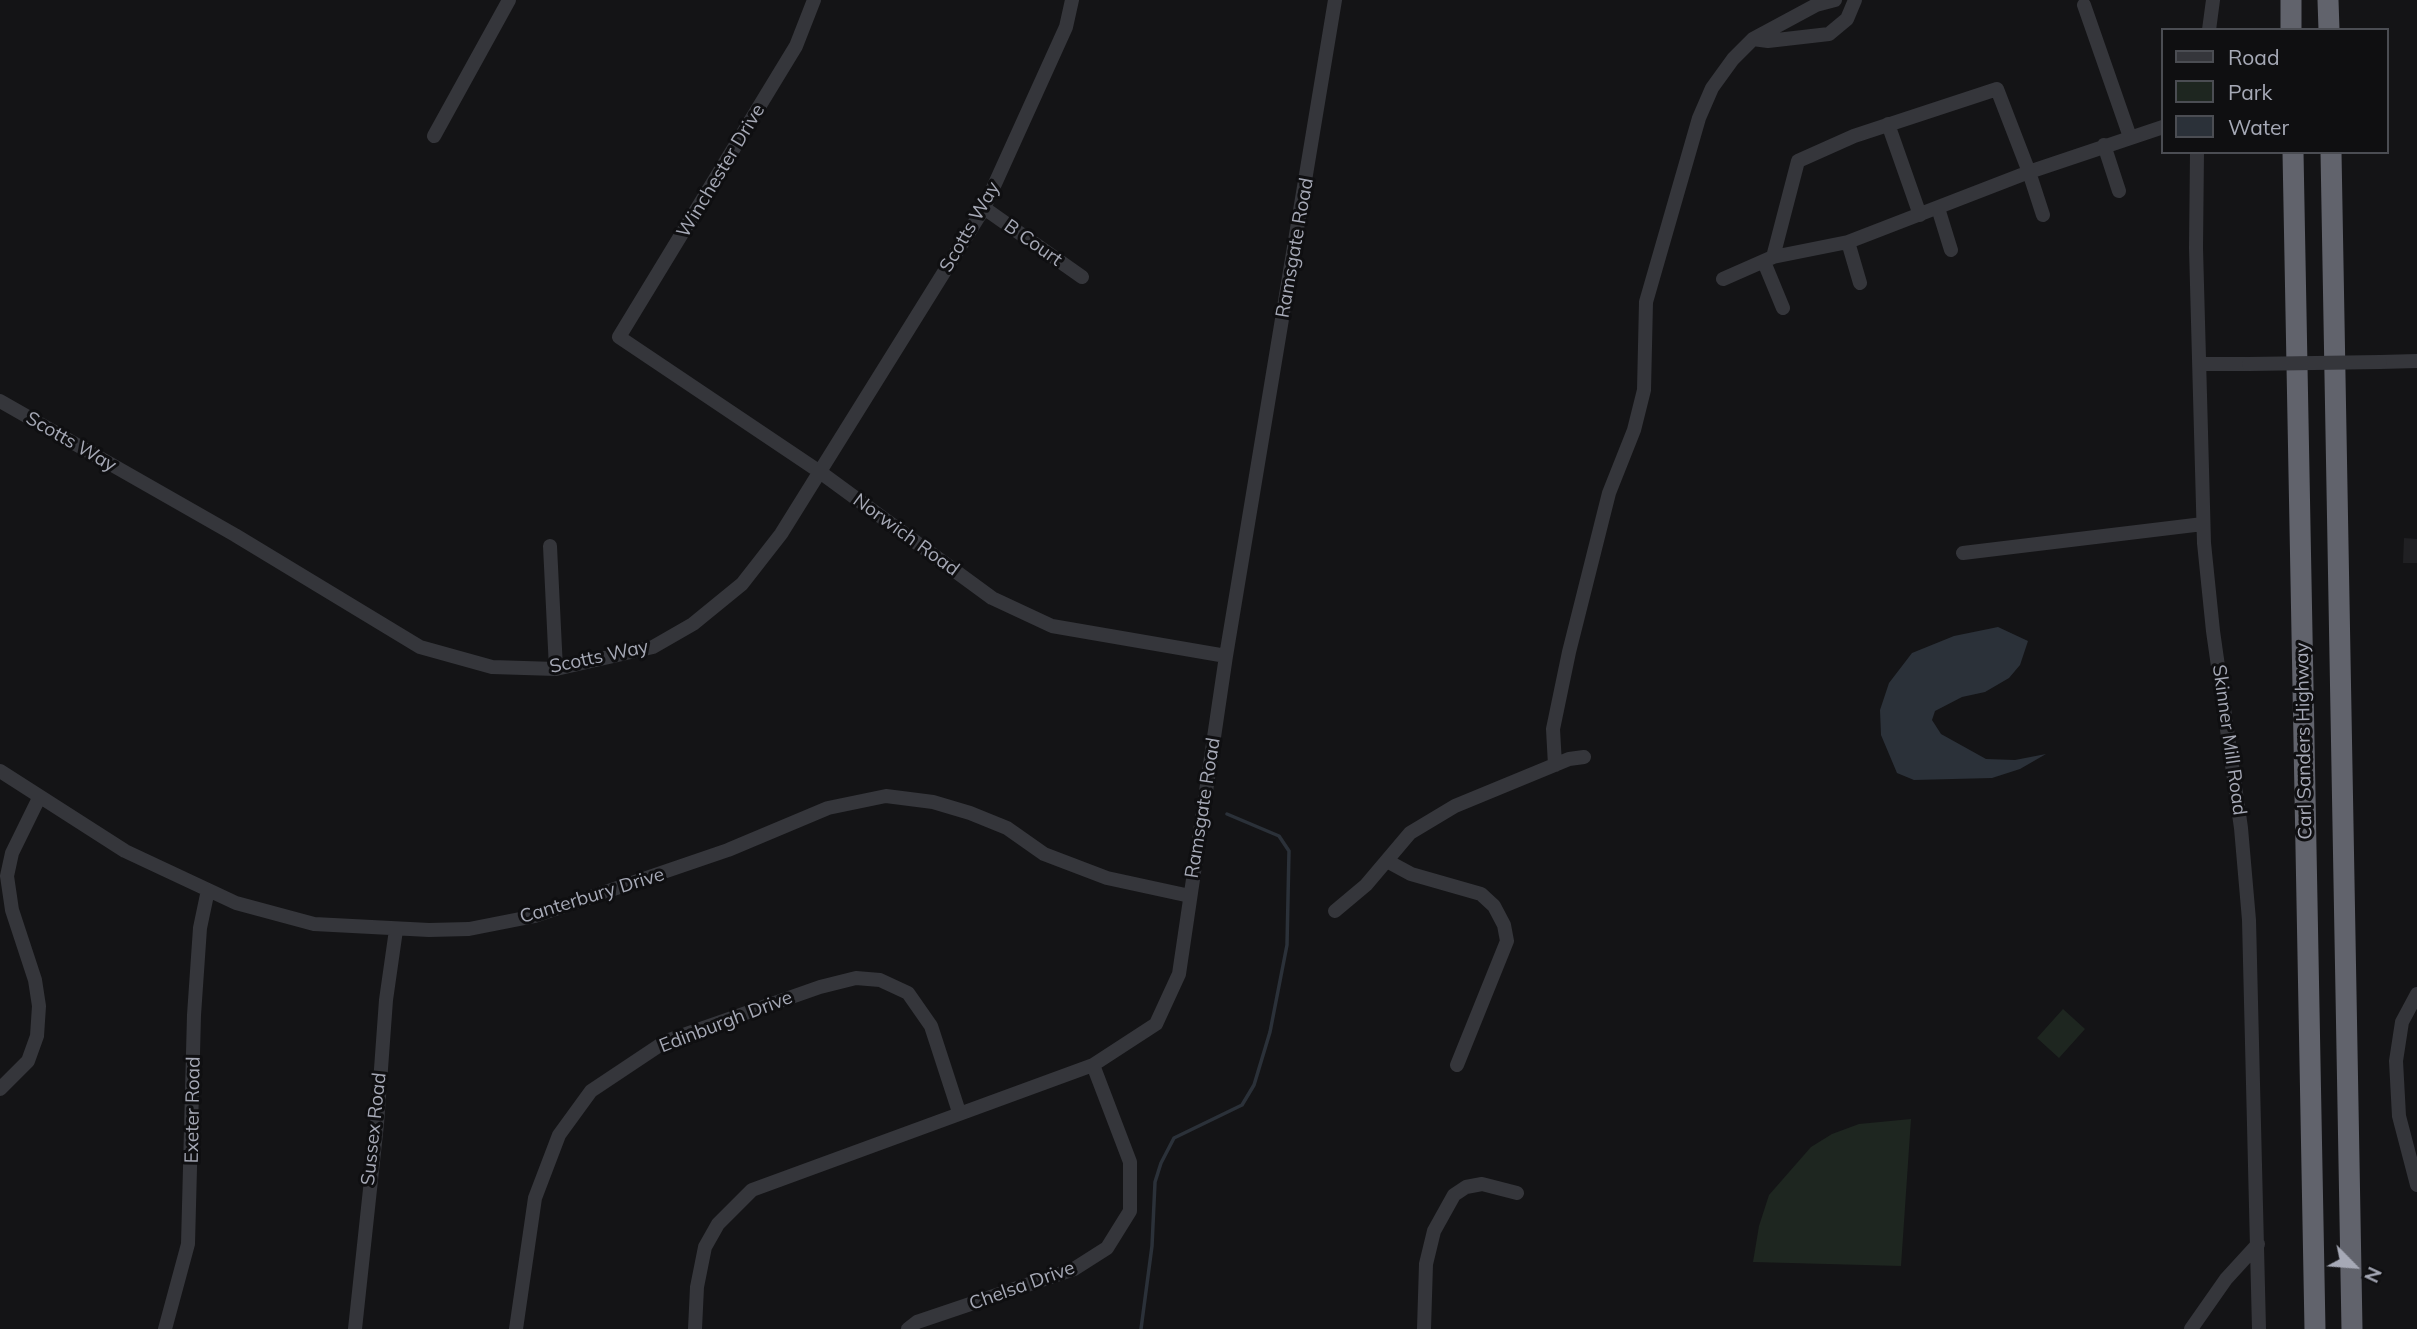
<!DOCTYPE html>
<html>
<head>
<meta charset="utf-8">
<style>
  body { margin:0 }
  #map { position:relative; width:2417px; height:1329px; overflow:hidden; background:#141416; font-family:Mulish,sans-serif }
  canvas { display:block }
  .legend { position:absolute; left:2161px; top:28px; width:228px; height:126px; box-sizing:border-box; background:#0f0f11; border:2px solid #4b4d53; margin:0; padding:9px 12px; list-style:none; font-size:21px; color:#a6a9b6 }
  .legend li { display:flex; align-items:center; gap:14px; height:35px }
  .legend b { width:35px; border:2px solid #4b4d53 }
  .north { position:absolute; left:2319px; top:1231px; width:70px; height:70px; -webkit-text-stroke:5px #0f0f11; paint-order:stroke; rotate:115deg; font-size:19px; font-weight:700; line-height:28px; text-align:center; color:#a6a9b6 }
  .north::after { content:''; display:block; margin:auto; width:24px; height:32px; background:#a6a9b6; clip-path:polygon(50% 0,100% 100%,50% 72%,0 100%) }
</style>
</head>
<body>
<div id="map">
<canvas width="2417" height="1329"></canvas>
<ul class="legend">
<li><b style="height:9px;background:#35363b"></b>Road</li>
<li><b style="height:19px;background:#1e2620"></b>Park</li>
<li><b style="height:19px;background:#2b3139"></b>Water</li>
</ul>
<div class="north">N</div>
</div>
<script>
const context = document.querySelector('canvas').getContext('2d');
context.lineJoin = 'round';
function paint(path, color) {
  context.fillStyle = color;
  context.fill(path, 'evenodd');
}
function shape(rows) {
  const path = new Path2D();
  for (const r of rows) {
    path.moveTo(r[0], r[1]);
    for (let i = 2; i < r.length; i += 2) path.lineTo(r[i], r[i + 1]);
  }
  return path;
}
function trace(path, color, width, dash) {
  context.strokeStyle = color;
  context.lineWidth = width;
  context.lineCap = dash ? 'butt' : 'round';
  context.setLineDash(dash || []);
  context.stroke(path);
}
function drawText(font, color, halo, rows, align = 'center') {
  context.font = font + ' Mulish,sans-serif';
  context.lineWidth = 6;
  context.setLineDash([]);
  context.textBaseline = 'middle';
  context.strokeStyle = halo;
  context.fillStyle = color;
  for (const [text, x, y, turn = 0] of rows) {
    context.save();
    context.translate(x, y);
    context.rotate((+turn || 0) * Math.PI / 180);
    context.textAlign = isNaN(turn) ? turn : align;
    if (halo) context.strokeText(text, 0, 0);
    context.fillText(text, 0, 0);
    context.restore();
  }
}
paint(shape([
  [2404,538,2417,539,2417,563,2403,563]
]), '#202023');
paint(shape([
  [2063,1009,2085,1029,2059,1058,2037,1038],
  [1911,1119,1901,1266,1753,1262,1759,1226,1769,1195,1811,1147,1832,1134,1859,1124]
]), '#1e2620');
paint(shape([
  [1998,627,2028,641,2020,665,2009,678,1985,692,1962,697,1935,711,1932,720,1941,734,1986,759,2015,760,2046,754,2020,769,1992,778,1914,780,1897,773,1881,735,1880,710,1889,683,1912,653,1954,636]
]), '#2b3139');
trace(shape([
  [1141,1329,1152,1246,1155,1182,1161,1163,1174,1138,1242,1105,1254,1085,1270,1032,1287,945,1289,851,1279,836,1227,814]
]), '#2b3139', 3.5);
trace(shape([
  [814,0,796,46,619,337,820,472,992,598,1052,626,1226,656],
  [2084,5,2130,137],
  [2209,30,2213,0],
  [1753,39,1768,41,1829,34,1847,19,1855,0],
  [1888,124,1920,215],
  [434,136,509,0],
  [2104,145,2119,191],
  [2197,152,2196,248,2204,543,2213,631,2241,828,2249,920,2259,1329],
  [984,208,1082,277],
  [1938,208,1951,250],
  [2043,215,2029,172,1997,89,1854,136,1798,161,1773,257,1848,242,2029,172,2163,127],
  [1848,242,1860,283],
  [1764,262,1783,308],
  [1723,279,1773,257],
  [2380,362,2417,361],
  [2200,364,2249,364],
  [0,401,235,535,420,647,492,667,556,669,653,647,693,624,742,584,781,534,984,208,1066,27,1072,0],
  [550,546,556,669],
  [1963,553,2203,524],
  [1555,765,1553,729,1569,652,1609,493,1634,430,1644,390,1646,302,1699,118,1712,88,1733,59,1753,39,1816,5,1835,0],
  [0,771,125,851,236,903,314,924,429,930,469,929,535,916,728,850,828,808,886,796,933,802,970,813,1007,828,1044,854,1107,878,1190,896],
  [1387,861,1411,874,1481,894,1494,906,1504,925,1507,941,1457,1065],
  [1335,911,1366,885,1410,833,1455,806,1569,759,1584,757],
  [2417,994,2402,1022,2396,1061,2399,1116,2417,1185],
  [0,1089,28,1061,37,1036,39,1006,35,980,12,910,7,876,12,853,39,798],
  [165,1329,188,1244,194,1015,200,928,208,890],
  [355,1329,377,1124,386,1000,396,930],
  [516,1329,535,1198,559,1135,591,1091,666,1041,820,987,856,978,880,980,908,993,931,1026,959,1112],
  [695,1329,697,1287,705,1247,718,1224,752,1190,1093,1065,1156,1024,1179,974,1226,656,1335,0],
  [908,1329,917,1322,1074,1269,1107,1248,1130,1211,1130,1162,1093,1065],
  [1424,1329,1426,1264,1434,1231,1454,1195,1466,1187,1482,1184,1517,1193],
  [2191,1329,2226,1279,2258,1244]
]), '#35363b', 14);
trace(shape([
  [2291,0,2291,30],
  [2328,0,2329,30],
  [2293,152,2315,1329],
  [2331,152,2352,1329]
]), '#61636c', 21);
trace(shape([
  [2249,364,2380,362]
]), '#35363b', 14);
drawText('19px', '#a6a9b6', '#0f0f11', [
  ["Winchester Drive",721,171,-59],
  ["Scotts Way",970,227,-60],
  ["B Court",1033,243,35],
  ["Ramsgate Road",1295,248,-80],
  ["Scotts Way",71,442,30],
  ["Norwich Road",906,535,36],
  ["Scotts Way",599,657,-12],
  ["Skinner Mill Road",2229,740,82],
  ["Carl Sanders Highway",2304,741,-91],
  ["Ramsgate Road",1203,808,-81],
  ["Canterbury Drive",592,896,-17],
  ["Edinburgh Drive",726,1022,-21],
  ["Exeter Road",193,1110,-89],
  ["Sussex Road",374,1129,-84],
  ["Chelsa Drive",1022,1286,-20]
]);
</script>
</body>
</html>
